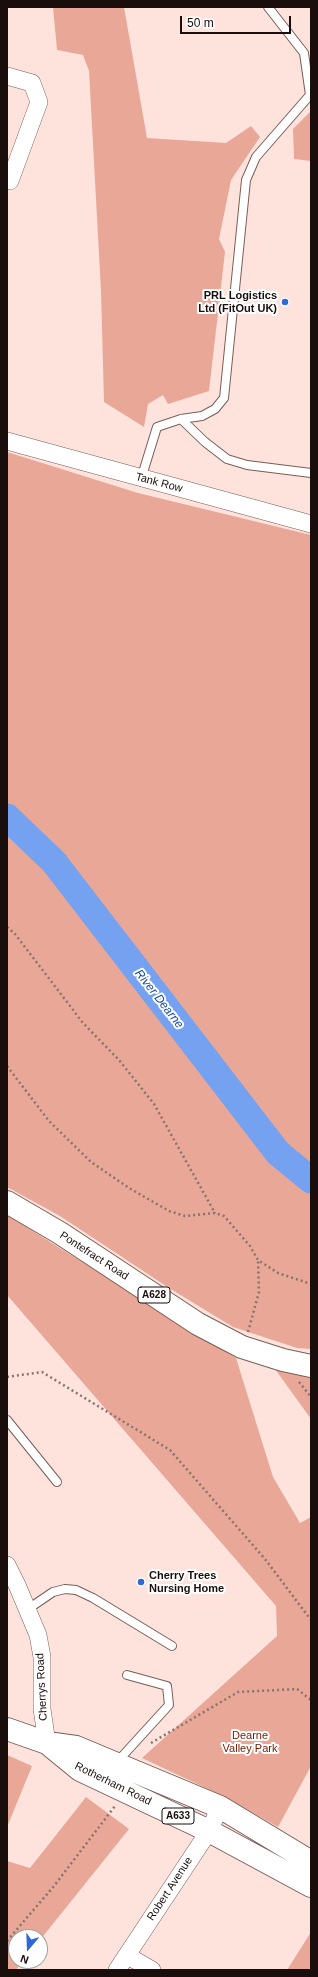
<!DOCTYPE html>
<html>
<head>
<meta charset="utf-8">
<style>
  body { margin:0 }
  #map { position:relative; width:318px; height:1977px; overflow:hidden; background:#fee3dc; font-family:Arial,sans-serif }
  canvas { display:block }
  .frame { position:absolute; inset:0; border:8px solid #190e0c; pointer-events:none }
  .north { position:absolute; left:8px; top:1929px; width:40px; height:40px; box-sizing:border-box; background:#fff; border:1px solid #a39f9e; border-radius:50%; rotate:199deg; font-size:11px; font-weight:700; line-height:16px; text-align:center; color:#190e0c }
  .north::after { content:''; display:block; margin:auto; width:14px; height:18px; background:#2d68d6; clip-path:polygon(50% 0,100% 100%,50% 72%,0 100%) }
  .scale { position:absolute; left:180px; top:16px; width:111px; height:18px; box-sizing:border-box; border:2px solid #190e0c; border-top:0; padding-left:5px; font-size:12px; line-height:14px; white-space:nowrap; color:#190e0c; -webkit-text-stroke:3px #fff; paint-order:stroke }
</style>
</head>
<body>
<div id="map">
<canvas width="318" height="1977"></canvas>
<div class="frame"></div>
<div class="north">N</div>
<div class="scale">50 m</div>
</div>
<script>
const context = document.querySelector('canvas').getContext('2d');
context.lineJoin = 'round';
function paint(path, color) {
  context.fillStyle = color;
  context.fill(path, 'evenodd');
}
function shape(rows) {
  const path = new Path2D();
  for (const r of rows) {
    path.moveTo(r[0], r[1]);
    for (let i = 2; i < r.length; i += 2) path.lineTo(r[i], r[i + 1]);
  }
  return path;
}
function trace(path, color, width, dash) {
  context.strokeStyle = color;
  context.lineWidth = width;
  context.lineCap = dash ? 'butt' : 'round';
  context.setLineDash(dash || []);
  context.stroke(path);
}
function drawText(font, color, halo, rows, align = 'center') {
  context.font = font + ' Arial,sans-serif';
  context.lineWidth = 4;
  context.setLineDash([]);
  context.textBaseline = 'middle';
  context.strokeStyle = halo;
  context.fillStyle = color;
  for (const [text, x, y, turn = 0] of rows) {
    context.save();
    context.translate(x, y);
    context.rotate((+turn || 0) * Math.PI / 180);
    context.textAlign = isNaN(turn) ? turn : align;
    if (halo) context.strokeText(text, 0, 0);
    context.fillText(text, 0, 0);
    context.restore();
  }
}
paint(shape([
  [53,7,124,7,147,138,226,143,251,126,260,137,231,180,219,239,225,252,209,391,168,404,163,395,148,404,144,427,104,402,101,291,89,71,83,55,57,50],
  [311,111,311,161,294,159,293,129],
  [7,452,138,493,311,535,311,1349,297,1348,233,1327,169,1288,60,1216,7,1187],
  [7,1215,236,1358,273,1477,300,1523,311,1517,311,1766,278,1827,227,1798,142,1758,277,1636,276,1606,7,1295],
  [275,1369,311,1376,311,1419],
  [7,1755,32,1766,7,1827],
  [86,1797,129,1829,40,1940,40,1937,16,1937,16,1961,23,1961,16,1970,7,1970,7,1861,30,1868],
  [311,1932,311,1970,287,1970]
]), '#e9a797');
trace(shape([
  [7,817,54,862,278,1153,311,1180]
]), '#74a1f0', 27);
const lane = shape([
  [181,419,205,442,227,459,247,465,311,473],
  [141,479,157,427,181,419,202,416,215,409,224,398,246,180,256,157,310,95,304,53,268,7],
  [7,1420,57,1482],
  [28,1609,53,1592,65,1589,76,1590,93,1598,172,1646],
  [117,1762,169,1705,167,1686,127,1675]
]);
const street = shape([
  [7,76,32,83,39,102,10,181,7,180],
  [7,441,311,524],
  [7,1565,17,1585,38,1635,42,1657,42,1709,47,1743],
  [128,1956,152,1970],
  [117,1970,209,1831,220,1807]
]);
const primary = shape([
  [7,1729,47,1743,76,1747,220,1807,311,1862],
  [47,1743,80,1770,209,1831,311,1886]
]);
const highway = shape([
  [7,1202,60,1233,198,1324,242,1347,283,1360,311,1366]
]);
trace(lane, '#7a5d56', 10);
trace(street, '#7a5d56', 18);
trace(primary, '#7a5d56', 24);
trace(highway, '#7a5d56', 24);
trace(shape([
  [7,927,15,934,83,1023,119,1060,154,1104,215,1213],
  [7,1066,49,1121,91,1162,129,1188,169,1211,185,1216,215,1213,224,1216,250,1246,258,1260,278,1273,311,1284],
  [248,1332,259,1292,258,1260],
  [7,1377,42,1372,170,1450,265,1559,311,1620],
  [299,1382,311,1397],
  [151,1743,238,1692,297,1689,311,1700],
  [7,1941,54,1886,115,1806]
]), '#87746f', 2.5, [2, 3]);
trace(lane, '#fff', 8);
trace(street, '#fff', 17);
trace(primary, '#fff', 22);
trace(highway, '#fff', 22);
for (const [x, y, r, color] of [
  [285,302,4,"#2d68d6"],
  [141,1582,4,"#2d68d6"]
]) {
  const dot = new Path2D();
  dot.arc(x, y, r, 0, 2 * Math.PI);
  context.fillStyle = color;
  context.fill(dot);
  trace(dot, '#fff', 1.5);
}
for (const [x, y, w] of [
  [154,1295,32],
  [178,1816,32]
]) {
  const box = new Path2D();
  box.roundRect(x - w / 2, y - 8, w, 16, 3);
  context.fillStyle = '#fff';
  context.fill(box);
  trace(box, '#190e0c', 1);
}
drawText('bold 10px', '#190e0c', null, [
  ["A628",154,1295],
  ["A633",178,1816]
]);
drawText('bold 11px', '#190e0c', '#fff', [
  ["PRL Logistics",277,296],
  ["Ltd (FitOut UK)",277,309],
  ["Cherry Trees",149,1576,"left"],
  ["Nursing Home",149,1589,"left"]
], 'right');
drawText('11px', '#190e0c', '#fff', [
  ["Tank Row",159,483,15],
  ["Pontefract Road",94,1256,33],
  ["Cherrys Road",42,1687,-93],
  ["Rotherham Road",113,1784,26],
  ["Robert Avenue",170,1889,-57]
]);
drawText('11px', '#721a04', '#fff', [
  ["Dearne",250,1736],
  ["Valley Park",250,1749]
]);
drawText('italic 12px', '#1648a3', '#fff', [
  ["River Dearne",159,999,52]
]);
</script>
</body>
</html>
